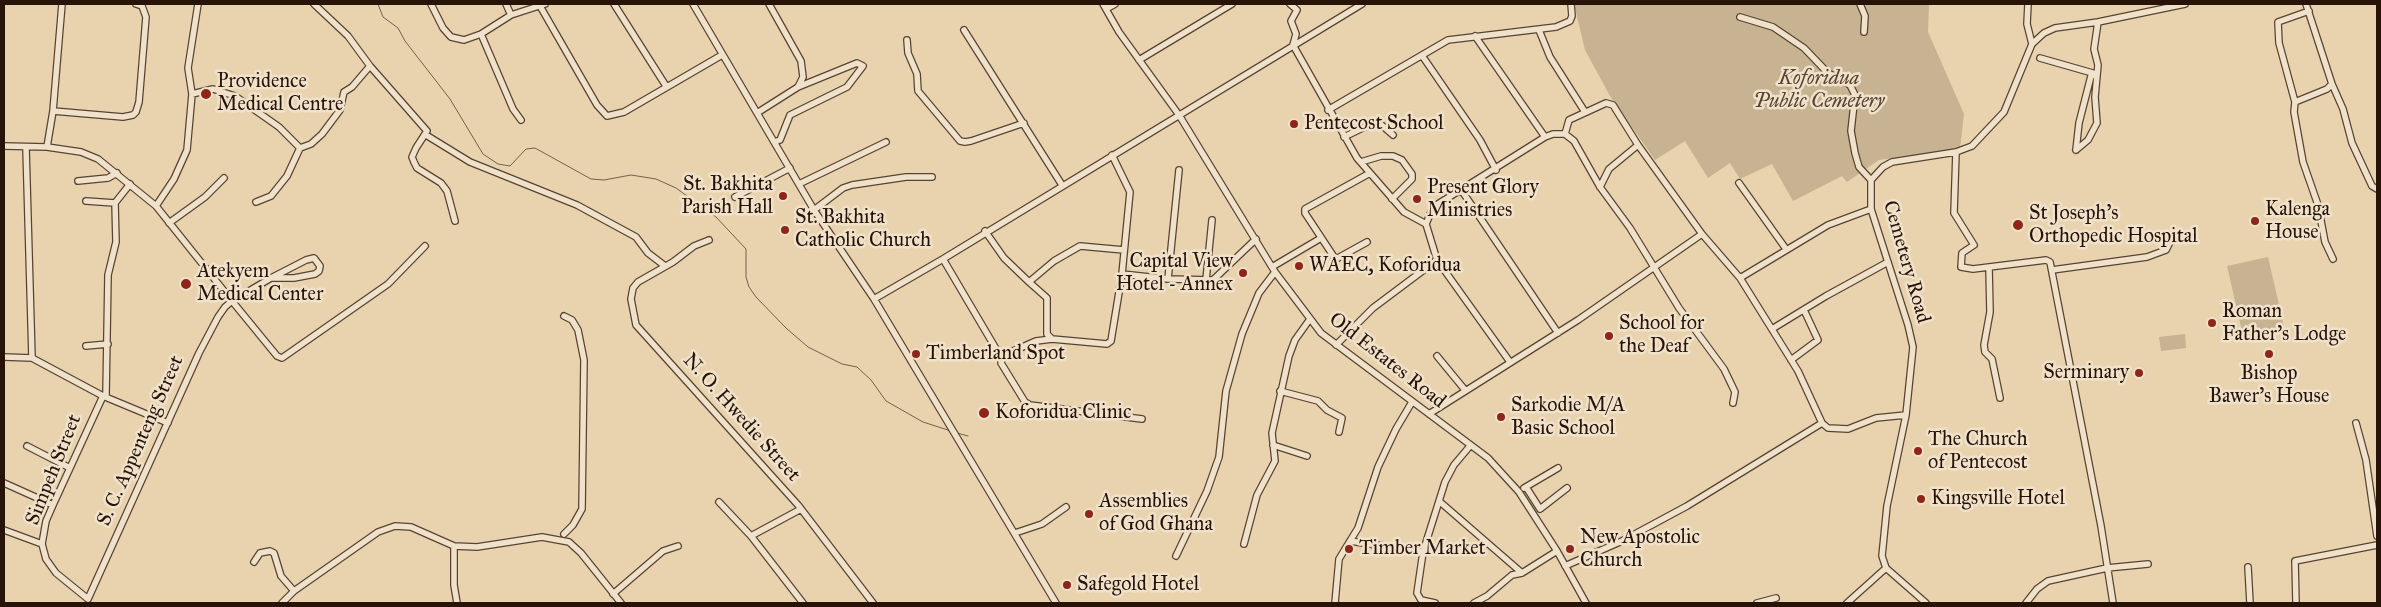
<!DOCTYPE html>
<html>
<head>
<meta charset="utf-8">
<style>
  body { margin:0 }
  #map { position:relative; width:2381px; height:607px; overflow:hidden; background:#e8d3ae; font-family:"IM FELL Great Primer",serif }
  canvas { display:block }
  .frame { position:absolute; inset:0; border:5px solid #281309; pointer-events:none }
</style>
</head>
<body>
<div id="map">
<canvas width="2381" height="607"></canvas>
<div class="frame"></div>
</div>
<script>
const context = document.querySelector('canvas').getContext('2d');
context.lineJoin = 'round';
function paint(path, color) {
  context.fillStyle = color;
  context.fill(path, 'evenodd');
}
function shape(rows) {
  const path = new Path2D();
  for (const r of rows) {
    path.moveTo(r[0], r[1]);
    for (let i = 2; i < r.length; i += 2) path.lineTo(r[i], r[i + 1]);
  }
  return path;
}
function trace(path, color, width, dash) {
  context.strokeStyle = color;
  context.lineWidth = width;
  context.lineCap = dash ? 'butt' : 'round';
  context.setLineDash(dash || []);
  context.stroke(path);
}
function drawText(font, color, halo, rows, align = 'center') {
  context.font = font + ' "IM FELL Great Primer",serif';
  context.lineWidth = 5;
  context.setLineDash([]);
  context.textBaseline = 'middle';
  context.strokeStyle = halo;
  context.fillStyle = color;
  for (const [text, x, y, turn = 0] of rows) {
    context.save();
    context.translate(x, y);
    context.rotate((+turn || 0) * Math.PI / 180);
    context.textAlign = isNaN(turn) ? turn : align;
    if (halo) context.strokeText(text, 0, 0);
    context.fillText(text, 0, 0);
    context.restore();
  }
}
paint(shape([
  [1574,4,1929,4,1928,32,1964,114,1960,149,1879,160,1847,182,1842,176,1793,201,1772,164,1740,179,1730,163,1708,178,1685,141,1655,160,1610,96,1585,50],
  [2268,257,2285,331,2244,340,2227,266],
  [2185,334,2186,348,2161,351,2159,337]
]), '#c7b292');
trace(shape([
  [378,4,383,17,398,28,405,41,450,99,483,154,498,164,510,166,526,149,535,148,591,179,604,180,631,175,656,179,676,188,716,217,746,249,746,277,749,287,756,297,786,328,808,347,842,364,857,367,871,380,886,401,923,422,951,431],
  [957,433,968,436]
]), '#745f4a', 1);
const minor = shape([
  [314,4,348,36,370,66,427,131,416,148,412,157,414,162,417,168,441,183,447,191,455,221],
  [431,4,443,28,451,37,464,40,481,34,511,15,545,4],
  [506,4,511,15],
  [614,4,666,86],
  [693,4,814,210,874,299,1056,603],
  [769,4,801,61,803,77,798,87],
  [1103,4,1119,32,1179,115,1275,272,1321,333,1488,458,1519,492,1557,551,1586,603],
  [1290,4,1297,10,1291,21,1296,34,1293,45,1357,158,1404,212,1426,224],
  [1860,4,1865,16,1864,32],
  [2028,4,2027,24,2032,44],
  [540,6,597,105,607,116,624,112,722,55],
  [1106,9,1115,4],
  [2309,11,2278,22,2279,43,2295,102,2294,112,2303,162,2318,205,2325,242,2333,259],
  [1740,17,1773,27,1804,48,1828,73,1850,85,1855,95,1851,131,1855,153,1859,167,1871,180],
  [964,30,1062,185],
  [1539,30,1550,57,1585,112],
  [481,34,513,109,521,120],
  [1475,36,1545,137],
  [907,40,908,53,917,74,918,91,960,141,965,142,971,141,1024,123],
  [1423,57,1480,140,1496,170],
  [2040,58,2096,74],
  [1139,60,1232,4],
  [2332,84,2343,109,2352,143,2372,186,2377,189],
  [192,94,213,89,235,96,279,127,300,148],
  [2295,102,2327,89,2332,84,2306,4],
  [1328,110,1448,40,1556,27,1570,21,1572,16,1571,4],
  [53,111,123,117,133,115,136,112,139,102,146,17,142,6,136,4],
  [757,113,798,87,857,63,863,66,847,87,790,115,780,140,774,142],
  [1565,134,1569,120,1606,103,1613,105,1638,145,1702,234,1740,278,1798,371,1822,423,1828,428,1848,429,1876,418,1906,415],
  [426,135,470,162,577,205,636,237,648,253,665,266],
  [1344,137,1377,121,1393,135],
  [4,146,47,147,81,152,98,159,156,206,232,301,271,278,306,260,314,258,320,266,319,271,315,274,294,278,271,278],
  [47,147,53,111,62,4],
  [26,148,32,358],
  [2076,150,2088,140,2097,123,2095,97,2098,65,2094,49,2098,22],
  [2076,150,2079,123,2091,76,2096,74],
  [1956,152,1954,213,1974,245,1962,253,1961,267,1973,269,2046,260,2050,262,2101,526,2113,603],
  [1112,155,1130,192,1122,274,1111,341,1107,344,1052,339,1036,341,1011,352,1002,359,1001,363,1025,402,1030,405,1142,419],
  [1361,162,1381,156,1393,156,1402,160,1412,174,1412,179,1392,199],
  [78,181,108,178,117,173],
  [1739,183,1786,249],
  [799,184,886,142],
  [1600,187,1609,169,1638,145],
  [1462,191,1558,333],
  [735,197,790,168],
  [86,201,115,203],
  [256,202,271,196,287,176,300,148,311,144,322,134,340,110,344,92,352,87,370,66],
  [156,206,174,179,187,150,192,94,188,68,198,4],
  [814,210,843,188,852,185,906,177,932,177],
  [169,223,205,197,224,178],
  [985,231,1004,258,1029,282],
  [709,240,694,246,673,262,638,282,633,288,631,299,636,325,798,505,873,603],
  [1367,242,1338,258,1334,257,1305,213,1305,209,1370,173],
  [943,259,1002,359],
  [1272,267,1321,238],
  [1989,268,1990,312,1984,345,1985,352,1992,359,2000,398],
  [2052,270,2147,257,2166,250,2171,240],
  [1122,274,1168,279,1213,280,1256,239],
  [1740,278,1828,225,1871,209],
  [1168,279,1179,170],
  [1206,280,1212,220],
  [874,299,943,259,1362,4],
  [1772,329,1826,296,1888,262],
  [1052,339,1047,334,1047,298,1029,282,1054,261,1080,246,1124,250],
  [1336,345,1373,308,1437,260],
  [86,346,108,344],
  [1437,356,1465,390],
  [4,357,32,358,103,396,168,423],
  [1791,360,1818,340,1804,310],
  [1510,362,1437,260,1426,224,1431,212,1438,204,1545,137,1553,134,1565,134,1574,141,1600,187,1630,228,1679,308,1724,369,1735,392,1733,403],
  [1280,391,1318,401,1327,410,1342,418,1339,432],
  [106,395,108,275,116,242,115,203,130,184],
  [1429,414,1578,320,1702,234],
  [2356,423,2366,460,2377,536],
  [1273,445,1307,456],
  [27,446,70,468],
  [4,483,53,505],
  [1526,487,1540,509,1567,488],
  [1524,488,1558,468],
  [1439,501,1522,573],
  [719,502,751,536,803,603],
  [4,530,42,544],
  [1015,533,1042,524,1066,507],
  [564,534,573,525,582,509,584,360,578,330,572,320,564,316],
  [751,536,801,509],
  [1350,541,1423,552],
  [1244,544,1257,495,1275,461,1272,433,1289,356,1295,340,1310,319],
  [454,546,454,585,457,603],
  [1176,556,1207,491,1219,457,1226,391,1242,334,1259,293,1275,272],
  [254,562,260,553,270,551,274,553,281,576,294,591],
  [1565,566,1622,541,1687,506,1822,423],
  [2248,567,2250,603],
  [613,594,663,551,678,546],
  [88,599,199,353,218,317,225,307,232,301,277,356,282,358,388,284,425,246],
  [88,599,56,573,46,559,42,544,46,521,53,505,103,396],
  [282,603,294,591,378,532,395,526,411,527,454,546,477,547,542,537,569,542,581,553,621,603],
  [1335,603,1339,559,1358,528,1378,467,1396,429,1412,402],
  [1435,603,1421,600,1417,593,1423,552,1445,482,1454,465,1470,446],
  [1474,603,1487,596,1512,575,1522,573,1557,551],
  [1757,603,1776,598],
  [1847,603,1886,568],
  [1926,603,1886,568,1882,556,1887,506,1906,415,1913,347,1908,325,1871,209,1871,180,1883,167,1892,162,1956,152,1972,146,2004,112,2032,44,2044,33,2055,28,2098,22,2185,4],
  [2026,603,2037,589,2048,581,2107,568,2148,564],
  [2296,603,2295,561,2377,545]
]);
trace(minor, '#584332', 8);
trace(minor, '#f0e2ca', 5.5);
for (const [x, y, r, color] of [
  [206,94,6,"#8f2418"],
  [1294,124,5,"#8f2418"],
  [783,196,5,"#8f2418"],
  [1417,199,5,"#8f2418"],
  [2255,221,5,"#8f2418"],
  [2018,225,6,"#8f2418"],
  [785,230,5,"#8f2418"],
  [1299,266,5,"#8f2418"],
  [1243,273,5,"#8f2418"],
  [186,284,6,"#8f2418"],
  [2212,323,5,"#8f2418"],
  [1609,336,5,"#8f2418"],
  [916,354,5,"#8f2418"],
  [2269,354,5,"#8f2418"],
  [2139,373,5,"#8f2418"],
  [984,413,6,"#8f2418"],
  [1501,417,5,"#8f2418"],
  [1918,451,5,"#8f2418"],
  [1921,499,5,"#8f2418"],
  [1089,514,5,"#8f2418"],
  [1349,549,5,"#8f2418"],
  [1570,549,5,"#8f2418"],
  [1067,585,5,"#8f2418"]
]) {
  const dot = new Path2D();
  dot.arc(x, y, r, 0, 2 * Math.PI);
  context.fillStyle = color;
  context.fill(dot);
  trace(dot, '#f0e2ca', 2);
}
drawText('italic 20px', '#584332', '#f0e2ca', [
  ["Koforidua",1819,79],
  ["Public Cemetery",1819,102]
]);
drawText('20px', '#281309', '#f0e2ca', [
  ["Providence",217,82],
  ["Medical Centre",217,105],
  ["Pentecost School",1304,124],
  ["St. Bakhita",773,185,"right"],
  ["Parish Hall",773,208,"right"],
  ["Present Glory",1427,188],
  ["Ministries",1427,211],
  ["Kalenga",2265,210],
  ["House",2265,233],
  ["St Joseph's",2029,214],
  ["Orthopedic Hospital",2029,237],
  ["St. Bakhita",795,218],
  ["Catholic Church",795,241],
  ["Capital View",1233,262,"right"],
  ["Hotel - Annex",1233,285,"right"],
  ["WAEC, Koforidua",1309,266],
  ["Atekyem",197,272],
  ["Medical Center",197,295],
  ["Roman",2222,312],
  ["Father's Lodge",2222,335],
  ["School for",1619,324],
  ["the Deaf",1619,347],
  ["Timberland Spot",926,354],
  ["Serminary",2129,373,"right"],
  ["Bishop",2269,374,"center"],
  ["Bawer's House",2269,397,"center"],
  ["Sarkodie M/A",1511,406],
  ["Basic School",1511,429],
  ["Koforidua Clinic",995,413],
  ["The Church",1928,440],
  ["of Pentecost",1928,463],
  ["Kingsville Hotel",1931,499],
  ["Assemblies",1099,502],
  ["of God Ghana",1099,525],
  ["New Apostolic",1580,538],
  ["Church",1580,561],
  ["Timber Market",1359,549],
  ["Safegold Hotel",1077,585]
], 'left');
drawText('20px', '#281309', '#f0e2ca', [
  ["Cemetery Road",1906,262,74],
  ["Old Estates Road",1387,361,38],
  ["N. O. Hwedie Street",741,418,48],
  ["S. C. Appenteng Street",141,441,-66],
  ["Simpeh Street",54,470,-68]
]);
</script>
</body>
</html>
